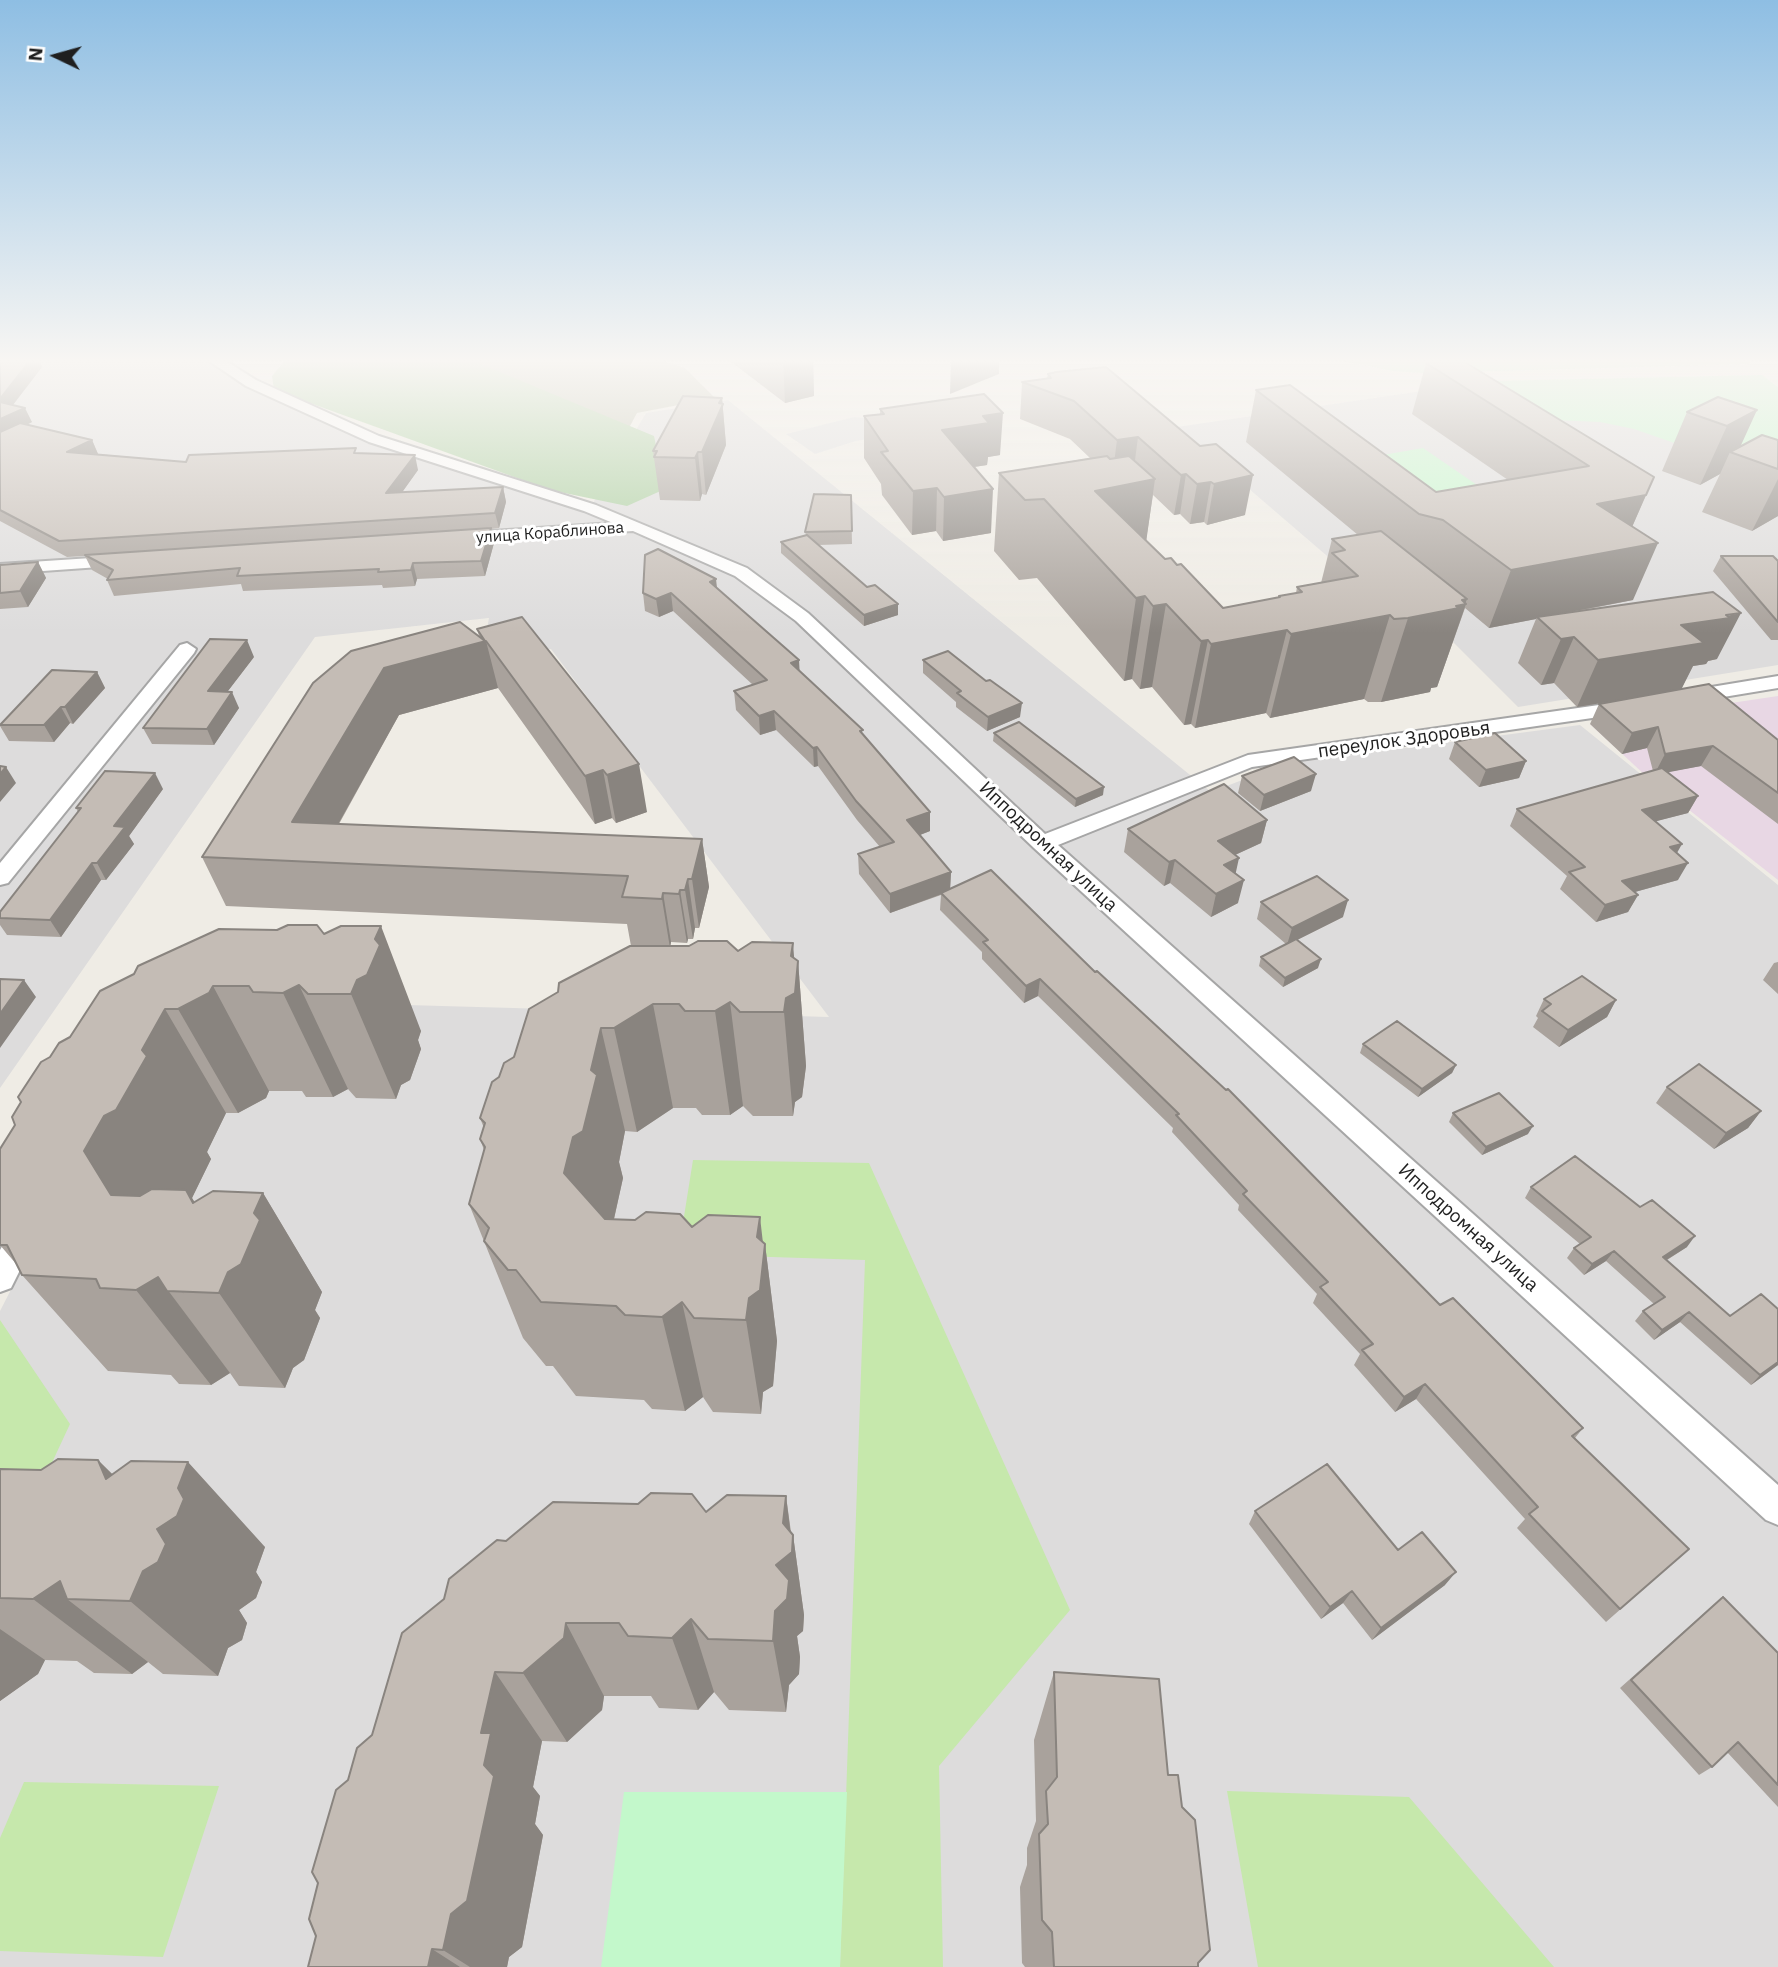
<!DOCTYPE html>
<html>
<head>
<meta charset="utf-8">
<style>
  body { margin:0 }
  #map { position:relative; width:1778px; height:1967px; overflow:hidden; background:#efece5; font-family:"IBM Plex Sans",sans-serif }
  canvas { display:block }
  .north { position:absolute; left:21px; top:21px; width:70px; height:70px; -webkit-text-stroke:5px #fff; paint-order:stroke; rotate:275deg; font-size:19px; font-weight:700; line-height:28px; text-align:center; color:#1f1f1f }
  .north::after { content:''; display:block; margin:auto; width:24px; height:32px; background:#1f1f1f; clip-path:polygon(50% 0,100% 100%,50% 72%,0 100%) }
</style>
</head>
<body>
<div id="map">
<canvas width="1778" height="1967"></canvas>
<div class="north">N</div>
</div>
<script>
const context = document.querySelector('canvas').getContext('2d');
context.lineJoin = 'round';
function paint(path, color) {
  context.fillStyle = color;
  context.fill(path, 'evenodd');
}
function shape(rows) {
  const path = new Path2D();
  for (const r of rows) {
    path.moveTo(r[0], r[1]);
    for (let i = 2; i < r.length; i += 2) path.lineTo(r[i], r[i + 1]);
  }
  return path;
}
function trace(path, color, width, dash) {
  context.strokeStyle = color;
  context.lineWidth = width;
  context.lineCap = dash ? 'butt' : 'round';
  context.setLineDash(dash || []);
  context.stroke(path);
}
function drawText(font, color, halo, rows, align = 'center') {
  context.font = font + ' "IBM Plex Sans",sans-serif';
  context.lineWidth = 6;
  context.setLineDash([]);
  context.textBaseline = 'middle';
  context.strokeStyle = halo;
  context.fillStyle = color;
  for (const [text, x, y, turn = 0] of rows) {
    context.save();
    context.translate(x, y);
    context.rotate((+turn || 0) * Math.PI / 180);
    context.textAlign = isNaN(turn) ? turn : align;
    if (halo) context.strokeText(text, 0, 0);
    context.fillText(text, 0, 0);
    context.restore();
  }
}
paint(shape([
  [0,358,212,358,251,383,374,439,590,508,646,413,728,400,1211,792,1284,764,1580,725,1778,885,1778,1967,0,1967,0,1311,161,998,829,1017,551,649,482,653,489,618,315,637,0,1088],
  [1422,391,1621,423,1734,461,1778,486,1778,665,1518,707,1429,618,1362,586,1177,427]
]), '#dddcdc');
paint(shape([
  [1778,696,1778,880,1646,776,1590,724]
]), '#e8d7e4');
paint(shape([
  [466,358,654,358,685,368,715,398,637,413,603,476]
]), '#c2c4b1');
paint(shape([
  [693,1160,869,1163,1070,1610,939,1766,943,1967,840,1967,865,1260,678,1254],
  [0,1320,70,1424,36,1497,0,1521],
  [24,1782,219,1786,163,1957,0,1951,0,1838],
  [1227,1791,1409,1797,1554,1967,1258,1967]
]), '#c6e8ac');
paint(shape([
  [287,358,466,358,654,436,665,489,627,506,550,490,274,390,272,376]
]), '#a7cd9b');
paint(shape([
  [1330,358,1746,358,1750,364,1422,373,1392,371],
  [1762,375,1778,387,1778,488,1735,464,1634,429,1600,422,1530,419,1446,382],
  [1423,448,1493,496,1426,508,1360,459],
  [624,1792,847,1792,840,1967,601,1967]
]), '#c3f8cb');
paint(shape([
  [854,417,904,421,909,433,856,441,815,454,786,434]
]), '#dfdfdf');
const street = shape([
  [205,358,221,358,256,380,379,436,596,505,747,568,808,613,1045,834,1248,755,1627,701,1634,703,1637,707,1634,711,1627,713,1252,767,1058,845,1778,1485,1778,1525,1766,1520,1034,848,796,621,735,576,633,531,456,541,454,538,456,535,462,533,613,523,584,511,369,442,246,386,205,358],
  [122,556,130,561,128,565,0,574,0,564,122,556],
  [187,643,196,649,194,653,8,883,0,885,0,863,180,645,187,643],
  [1778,676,1778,688,1687,703,1677,697,1687,691,1778,676],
  [26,1218,36,1221,40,1230,11,1288,0,1292,0,1250,16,1221,26,1218]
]);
trace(street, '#a6a6a6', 4);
paint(street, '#fff');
paint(shape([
  [0,358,45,358,40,362,42,367,13,405,32,422,27,425,92,440,98,454,186,462,357,453,418,470,402,492,503,487,506,502,499,528,491,529,494,543,485,576,417,579,415,586,383,588,382,585,243,591,241,584,114,596,107,580,108,579,92,570,85,556,67,557,0,521],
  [726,358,813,358,814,396,785,403],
  [1426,363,1654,477,1632,527,1633,600,1568,613,1717,659,1708,661,1706,664,1693,666,1681,689,1778,740,1778,824,1701,766,1667,772,1698,796,1688,813,1656,821,1677,853,1678,880,1635,892,1638,895,1628,912,1596,922,1560,889,1567,876,1510,826,1517,809,1653,771,1647,748,1622,754,1590,724,1599,704,1623,699,1577,707,1554,683,1541,685,1518,663,1536,619,1489,628,1465,608,1437,687,1431,688,1430,692,1381,702,1368,702,1364,699,1270,718,1266,713,1195,728,1191,724,1184,725,1152,687,1140,689,1132,679,1124,681,1037,578,1019,580,994,551,999,473,1090,458,1070,439,1020,419,1022,382,1047,378,1048,374,1106,367,1245,515,1207,525,1204,522,1190,524,1180,514,1174,515,1153,495,1146,540,1165,559,1223,608,1278,598,1279,596,1296,593,1297,587,1321,583,1332,539,1358,535,1246,442,1256,390,1436,492,1508,480,1412,414],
  [1718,397,1740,447,1778,440,1778,516,1752,531,1702,512,1720,474,1700,485,1662,471,1687,412],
  [722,398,726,445,706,495,702,494,700,501,660,500,653,451],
  [880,409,1000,455,988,457,987,465,974,467,991,533,943,541,936,531,912,535,882,495,881,484,864,458,864,416,880,414],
  [851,495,852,544,818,545,898,615,864,626,781,553,781,542,806,535,805,532],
  [1721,556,1778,561,1778,640,1771,640,1713,571],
  [38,562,46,578,28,607,0,609,0,565],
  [717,589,863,734,930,812,930,831,920,835,951,872,950,889,1095,972,1440,1305,1583,1428,1575,1438,1689,1549,1606,1622,1517,1528,1525,1519,1416,1399,1395,1412,1354,1365,1360,1354,1313,1303,1317,1294,1238,1210,1239,1205,1172,1132,1173,1128,1038,996,1024,1003,982,959,982,952,940,910,941,895,890,913,859,874,858,854,880,847,857,820,818,766,814,767,776,730,760,735,736,710,734,691,753,685,673,611,659,617,645,611,643,593],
  [477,629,647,812,616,823,612,818,595,824,498,688,399,715,339,824,702,839,709,887,699,928,695,928,693,939,688,939,687,943,671,942,670,946,738,951,794,958,798,961,806,1066,802,1097,795,1102,793,1116,753,1116,743,1106,730,1115,702,1115,696,1108,673,1108,637,1132,625,1131,619,1162,623,1178,614,1219,692,1227,763,1242,765,1244,777,1341,773,1386,763,1392,761,1414,713,1412,703,1397,685,1411,652,1409,644,1400,576,1396,553,1366,546,1366,523,1338,469,1204,484,1150,480,1139,484,1128,480,1118,499,1077,558,992,631,946,627,924,226,906,202,857,479,636],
  [254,657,227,692,239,708,214,745,152,744,143,728],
  [923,660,1020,717,987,731,956,707,956,702,923,673],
  [97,672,105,688,73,724,70,723,54,742,9,741,0,726,0,724],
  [994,733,1103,795,1075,807,993,741],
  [1455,742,1526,761,1519,778,1479,787,1449,759],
  [1242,776,1311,791,1260,811,1238,793],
  [163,789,129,836,134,844,106,880,101,880,61,937,7,935,0,925,0,912,78,812,76,808],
  [1267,820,1261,843,1235,855,1235,874,1238,903,1211,917,1170,883,1164,886,1124,852,1128,829],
  [1261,902,1343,917,1297,940,1318,968,1283,987,1259,966,1261,957,1286,944,1257,919],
  [324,934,421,1031,418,1040,421,1049,410,1080,401,1085,396,1099,356,1098,348,1089,333,1097,306,1097,302,1091,269,1091,266,1098,238,1113,226,1113,207,1152,211,1159,192,1198,194,1202,263,1193,322,1292,315,1310,320,1318,304,1360,293,1368,285,1388,239,1386,230,1373,211,1385,179,1384,171,1375,108,1371,22,1275,17,1265,0,1245,0,1149,15,1125,21,1102,41,1062],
  [1778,962,1778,994,1763,980,1774,963],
  [1544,999,1616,1000,1607,1017,1559,1047,1533,1027,1538,1018,1536,1016],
  [1363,1044,1456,1065,1452,1073,1418,1097,1360,1053],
  [1667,1087,1761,1111,1748,1128,1714,1149,1656,1103],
  [1453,1113,1528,1134,1482,1155,1449,1122],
  [1531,1187,1687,1247,1667,1260,1778,1365,1751,1385,1680,1322,1654,1340,1635,1321,1643,1311,1654,1304,1606,1261,1584,1275,1567,1258,1574,1248,1580,1244,1525,1198],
  [0,1469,113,1474,265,1547,256,1572,262,1582,256,1598,239,1610,247,1623,242,1640,228,1648,218,1676,163,1674,148,1662,132,1674,94,1673,77,1661,45,1660,38,1674,0,1701],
  [786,1496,791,1532,793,1535,804,1615,803,1631,797,1636,800,1657,799,1674,789,1685,786,1712,729,1710,714,1692,698,1710,659,1708,651,1696,604,1696,602,1710,567,1742,542,1741,533,1787,540,1796,535,1824,543,1835,522,1947,509,1957,507,1967,308,1967,316,1936,348,1780,444,1599,506,1541,706,1512],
  [1255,1511,1445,1585,1372,1640,1343,1603,1321,1619,1249,1524],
  [1723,1597,1778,1653,1778,1807,1727,1752,1712,1767,1699,1775,1620,1688,1711,1607],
  [1054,1672,1168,1775,1198,1967,1025,1967,1022,1963,1020,1887,1027,1865,1027,1848,1036,1821,1034,1740]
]), '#a9a29c');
paint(shape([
  [30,358,45,358,40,362,42,367,5,415,0,405,0,399],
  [783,358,813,358,814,396,785,403],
  [951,358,999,358,999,374,950,394],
  [722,398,726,445,706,495,702,452],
  [25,408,32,422,0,437,0,419],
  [1757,410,1737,454,1730,452,1720,474,1700,485,1727,426],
  [1003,413,1000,455,988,457,987,465,940,472,942,430,983,416],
  [1138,437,1133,476,1112,479,1117,440],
  [92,440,98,454,67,452],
  [698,452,702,494,700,501,695,458],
  [415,455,418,470,391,508,386,493],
  [1186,474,1180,514,1174,515,1181,475],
  [1253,475,1245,515,1207,525,1214,484],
  [1155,479,1144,557,1095,491],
  [1778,479,1778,516,1752,531],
  [1211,482,1204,522,1190,524,1197,484],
  [503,487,506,502,499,528,495,513],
  [937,488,936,531,912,535,913,491],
  [993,489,991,533,943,541,944,497],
  [1646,495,1622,550,1658,543,1633,600,1538,618,1537,617,1536,619,1489,628,1511,570,1597,504],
  [491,528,494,543,485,576,481,561],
  [38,562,46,578,28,607,20,591],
  [413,563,417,579,415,586,411,570],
  [716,579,718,597,710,582],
  [671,593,673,611,659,617,656,599],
  [1145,596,1132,679,1124,681,1136,598],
  [1467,599,1465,604,1466,604,1437,687,1431,688,1430,692,1381,702,1408,618],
  [898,604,898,615,864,626,864,615],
  [1166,604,1152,687,1140,689,1153,606],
  [1741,613,1717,659,1708,661,1706,664,1693,666,1681,690,1577,707,1598,660,1681,625],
  [1390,615,1364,699,1270,718,1291,634],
  [1287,630,1266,713,1195,728,1211,644],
  [1574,637,1554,683,1541,685,1561,639],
  [247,640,254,657,215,708,208,691],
  [1208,640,1191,724,1184,725,1201,641],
  [486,641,498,688,399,715,317,862,292,822,384,668],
  [799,660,800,678,791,663],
  [97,672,105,688,73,724,65,707],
  [232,692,239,708,214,745,207,729],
  [1022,703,1020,717,987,731,988,717],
  [61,707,70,723,54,742,44,725],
  [774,711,776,730,760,735,759,716],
  [1658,727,1647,748,1622,754,1632,733],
  [1713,746,1701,766,1654,775,1665,754],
  [817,747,818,766,814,767,813,748],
  [1526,761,1519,778,1479,787,1486,770],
  [639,764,647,812,616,823,607,775],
  [6,767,16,783,0,802,0,774],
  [603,770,612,818,595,824,585,776],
  [155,773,163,789,129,836,134,844,106,880,97,863,114,826],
  [1316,774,1311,791,1260,811,1264,795],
  [1104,787,1103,795,1075,807,1076,799],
  [1698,796,1688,813,1634,827,1642,810],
  [930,812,930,831,907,840,907,820],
  [1267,820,1261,843,1213,865,1218,841],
  [702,839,709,887,699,928,692,879],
  [1682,844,1673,860,1670,847],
  [1239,858,1234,881,1224,865],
  [1175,860,1170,883,1164,886,1169,862],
  [92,863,101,880,61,937,50,920],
  [1688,863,1678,880,1613,898,1622,881],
  [951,872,950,891,890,913,890,894],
  [688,879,695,928,693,939,685,890],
  [1244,880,1238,903,1211,917,1216,894],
  [680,890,688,939,687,943,679,894],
  [663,893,671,942,670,948,662,899],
  [1638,895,1628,912,1596,922,1605,905],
  [1348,900,1343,917,1287,945,1292,928],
  [381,926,421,1031,418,1040,421,1049,410,1080,401,1085,396,1099,351,994],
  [793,943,796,982,798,961,806,1066,802,1097,795,1102,793,1116,784,1012],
  [1321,959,1318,968,1283,987,1285,978],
  [1040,979,1038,996,1024,1003,1026,986],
  [24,980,36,997,0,1048,0,1014],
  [299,985,348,1089,333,1097,283,993],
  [213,986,269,1091,266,1098,238,1113,178,1009],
  [1616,1000,1607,1017,1559,1047,1568,1030],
  [730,1002,743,1106,730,1115,715,1011],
  [653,1004,673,1108,637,1132,614,1028],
  [165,1009,226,1113,207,1152,211,1159,192,1198,237,1267,254,1213,263,1193,322,1292,315,1310,320,1318,304,1360,293,1368,285,1388,219,1293,158,1252,184,1294,111,1195,84,1151],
  [601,1028,625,1131,619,1162,623,1178,611,1232,564,1173],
  [1456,1065,1452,1073,1418,1097,1422,1089],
  [1761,1111,1748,1128,1714,1149,1726,1133],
  [1533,1126,1528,1134,1482,1155,1486,1147],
  [760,1217,764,1252,765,1244,777,1341,773,1386,763,1392,761,1414,746,1320],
  [1695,1236,1687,1247,1655,1267,1663,1257],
  [1614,1251,1606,1261,1584,1275,1592,1264],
  [158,1277,230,1373,211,1385,136,1290],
  [682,1302,703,1397,685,1411,662,1317],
  [1689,1312,1680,1322,1654,1340,1662,1330],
  [1778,1362,1778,1365,1751,1385,1760,1375],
  [1425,1384,1416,1399,1395,1412,1404,1397],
  [98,1460,164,1525,188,1462,265,1547,256,1572,262,1582,256,1598,239,1610,247,1623,242,1640,228,1648,218,1676,130,1601,143,1571],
  [786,1496,792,1544,793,1535,804,1615,803,1631,797,1636,800,1657,799,1674,789,1685,786,1712,773,1641,776,1565,783,1523],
  [1456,1572,1445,1585,1372,1640,1381,1628],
  [60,1581,67,1599,148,1662,132,1674,33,1599],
  [1352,1591,1343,1603,1321,1619,1330,1607],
  [691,1619,714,1692,698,1710,672,1638],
  [566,1623,604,1696,602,1710,567,1742,523,1673],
  [0,1629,45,1660,38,1674,0,1701],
  [495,1672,542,1741,533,1787,540,1796,535,1824,543,1835,522,1947,509,1957,507,1967,470,1967,443,1950,484,1765,481,1733],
  [432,1949,460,1967,428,1967]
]), '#89847f');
const building = shape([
  [0,358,32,358,0,399,0,358],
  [1430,358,1458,358,1654,477,1646,495,1597,504,1658,543,1511,570,1443,520,1419,514,1256,390,1290,385,1436,492,1589,466,1426,363,1430,358],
  [1106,367,1200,446,1216,444,1253,475,1214,484,1211,482,1197,484,1186,474,1181,475,1138,437,1117,440,1074,401,1022,382,1051,378,1048,374,1056,372,1106,367],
  [984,394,1003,413,983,416,989,423,942,430,993,489,944,497,937,488,913,491,881,452,888,451,864,416,884,414,880,409,984,394],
  [683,396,722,398,719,403,723,404,702,452,698,452,695,458,654,457,657,451,653,451,683,396],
  [1718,397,1757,410,1727,426,1687,412,1718,397],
  [0,402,25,408,0,419,0,402],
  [20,423,92,440,67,452,186,462,189,455,356,448,354,453,415,455,386,493,503,487,495,513,59,541,0,510,0,432,20,423],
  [1762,435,1778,440,1778,469,1730,452,1762,435],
  [1107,456,1110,459,1129,456,1155,479,1095,491,1165,559,1171,558,1177,565,1181,564,1223,608,1280,597,1279,596,1302,592,1297,587,1358,576,1332,553,1345,550,1332,539,1381,531,1467,599,1462,600,1466,604,1456,606,1459,608,1408,618,1394,619,1390,615,1291,634,1287,630,1211,644,1208,640,1201,641,1166,604,1153,606,1145,596,1136,598,1044,499,1025,500,999,473,1107,456],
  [814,494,851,495,852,531,805,532,814,494],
  [491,528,481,561,413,563,411,570,378,572,379,569,237,576,240,568,107,580,113,570,85,555,491,528],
  [807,535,867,587,875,585,898,604,864,615,781,542,807,535],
  [658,549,716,579,710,582,799,660,791,663,863,730,860,731,930,812,907,820,951,872,890,894,858,854,894,842,856,801,817,747,813,748,774,711,759,716,734,691,767,680,671,593,656,599,643,593,645,555,658,549],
  [1721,556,1773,556,1778,561,1778,622,1721,556],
  [38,562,20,591,0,593,0,565,38,562],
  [1713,592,1741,613,1726,615,1730,618,1681,625,1704,643,1598,660,1574,637,1561,639,1537,617,1713,592],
  [522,617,639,764,607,775,603,770,585,776,486,641,384,668,292,822,702,839,692,879,688,879,685,890,680,890,679,894,663,893,662,899,622,897,628,876,202,857,313,683,351,651,460,622,485,641,477,629,522,617],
  [210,639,247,640,208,691,232,692,207,729,143,728,210,639],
  [948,651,986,681,990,680,1022,703,988,717,957,693,961,691,923,660,948,651],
  [52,670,97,672,65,707,61,707,44,725,0,725,52,670],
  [1709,684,1778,740,1778,793,1713,746,1665,754,1658,727,1632,733,1599,704,1709,684],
  [1019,722,1104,787,1076,799,994,733,1019,722],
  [1495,733,1526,761,1486,770,1455,742,1495,733],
  [1294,757,1316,774,1264,795,1242,776,1294,757],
  [0,766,6,767,0,774,0,766],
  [1662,768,1698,796,1642,810,1682,844,1670,847,1688,863,1622,881,1638,895,1605,905,1569,872,1585,867,1517,809,1662,768],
  [105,771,155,773,114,826,125,827,97,863,92,863,50,920,0,918,0,912,81,808,76,808,105,771],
  [1224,784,1267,820,1218,841,1239,858,1224,865,1244,880,1216,894,1175,860,1169,862,1128,829,1224,784],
  [991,870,1095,972,1097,971,1226,1090,1228,1089,1440,1305,1453,1298,1583,1428,1572,1436,1689,1549,1620,1609,1529,1514,1538,1507,1425,1384,1404,1397,1362,1350,1373,1344,1320,1287,1328,1282,1243,1194,1247,1191,1176,1115,1179,1114,1040,979,1026,986,983,942,988,940,941,893,991,870],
  [1317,876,1348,900,1292,928,1261,902,1317,876],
  [288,925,317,925,324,934,341,926,381,926,375,939,380,945,367,975,357,980,351,994,308,994,299,985,283,993,253,992,249,986,213,986,209,993,178,1009,165,1009,142,1050,147,1056,116,1110,104,1116,84,1151,111,1195,140,1196,152,1189,186,1190,193,1203,213,1191,263,1193,254,1213,260,1220,241,1264,228,1272,219,1293,167,1291,158,1277,136,1290,100,1288,96,1279,22,1275,7,1245,0,1245,0,1149,15,1125,12,1117,21,1102,18,1097,41,1062,50,1057,59,1043,70,1037,100,991,134,974,138,966,219,929,277,930,288,925],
  [1296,939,1321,959,1285,978,1261,957,1296,939],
  [698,941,727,941,738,951,752,942,793,943,791,956,798,961,795,993,786,998,784,1012,740,1012,730,1002,715,1011,685,1011,679,1004,653,1004,614,1028,601,1028,591,1070,597,1075,583,1131,573,1137,564,1173,605,1219,635,1220,646,1212,680,1214,692,1227,708,1215,760,1217,757,1237,765,1244,760,1290,749,1298,746,1320,694,1318,682,1302,662,1317,625,1315,616,1306,541,1302,516,1270,508,1270,484,1241,489,1228,469,1204,485,1147,480,1139,485,1123,480,1118,492,1082,499,1077,504,1063,514,1057,529,1009,558,992,559,983,630,946,689,946,698,941],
  [1582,976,1616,1000,1568,1030,1542,1011,1551,1004,1544,999,1582,976],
  [0,979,24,980,0,1014,0,979],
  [1397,1021,1456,1065,1422,1089,1363,1044,1397,1021],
  [1699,1064,1761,1111,1726,1133,1667,1087,1699,1064],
  [1499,1093,1533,1126,1486,1147,1453,1113,1499,1093],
  [1575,1156,1640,1207,1652,1200,1695,1236,1663,1257,1730,1316,1761,1294,1778,1309,1778,1362,1760,1375,1689,1312,1662,1330,1643,1311,1665,1297,1614,1251,1592,1264,1574,1248,1591,1237,1531,1187,1575,1156],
  [58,1459,98,1460,106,1479,131,1461,188,1462,178,1488,184,1499,177,1516,157,1529,166,1544,158,1562,143,1571,130,1601,67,1599,60,1581,33,1599,0,1598,0,1469,41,1470,58,1459],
  [1327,1464,1398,1550,1422,1532,1456,1572,1381,1628,1352,1591,1330,1607,1255,1511,1327,1464],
  [651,1493,692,1494,706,1512,727,1495,786,1496,783,1523,793,1535,792,1552,776,1565,789,1580,787,1599,775,1611,773,1641,708,1639,691,1619,672,1638,628,1636,619,1623,566,1623,564,1638,523,1673,495,1672,481,1733,491,1733,484,1765,494,1776,467,1901,451,1914,443,1950,432,1949,428,1967,308,1967,316,1936,309,1919,318,1883,312,1872,336,1790,348,1780,357,1748,372,1735,402,1633,444,1599,449,1579,497,1540,506,1541,553,1502,638,1504,651,1493],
  [1723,1597,1778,1653,1778,1785,1738,1742,1712,1767,1631,1680,1723,1597],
  [1054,1672,1159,1679,1168,1775,1178,1775,1182,1807,1195,1820,1210,1950,1198,1963,1198,1967,1054,1967,1052,1932,1042,1920,1039,1834,1048,1824,1046,1791,1057,1777,1054,1672]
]);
paint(building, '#c4bcb5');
trace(building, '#89847f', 2);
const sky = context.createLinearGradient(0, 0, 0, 633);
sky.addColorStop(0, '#8ebee3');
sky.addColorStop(0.57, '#f8f6f3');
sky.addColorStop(1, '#f8f6f300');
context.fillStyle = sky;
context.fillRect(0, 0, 1778, 633);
drawText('16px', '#1f1f1f', '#fff', [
  ["улица Кораблинова",550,533,-4]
]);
drawText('19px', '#1f1f1f', '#fff', [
  ["переулок Здоровья",1404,740,-8],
  ["Ипподромная улица",1048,847,43],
  ["Ипподромная улица",1468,1228,42]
]);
</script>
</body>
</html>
